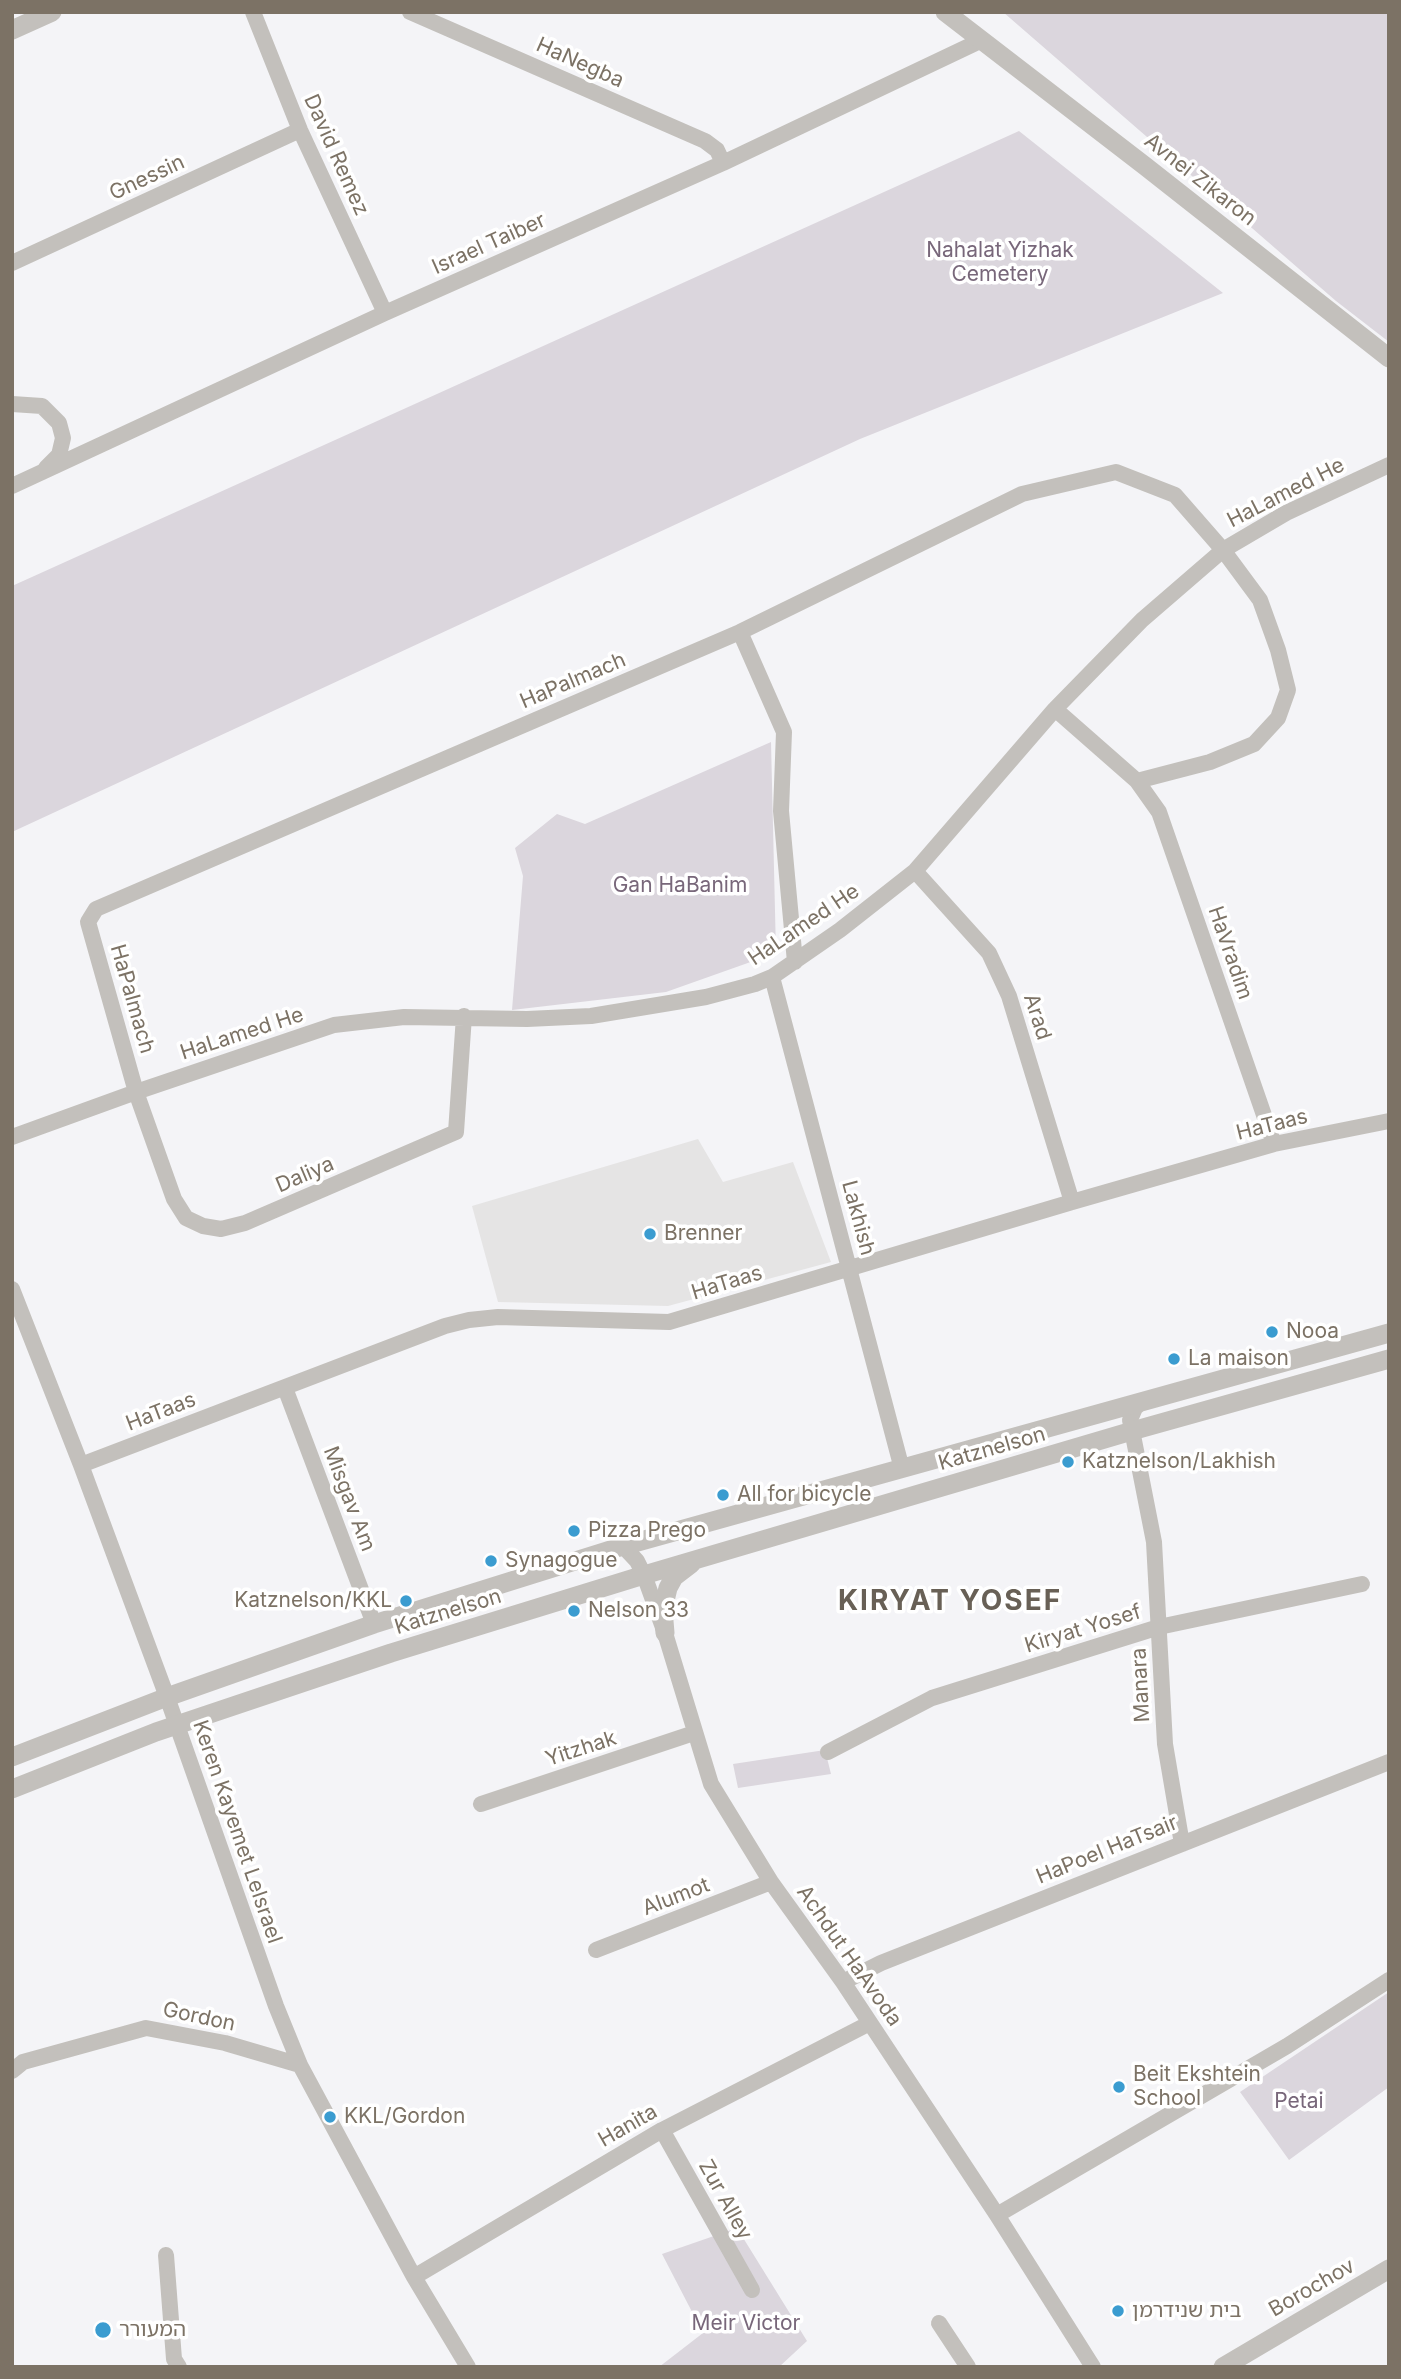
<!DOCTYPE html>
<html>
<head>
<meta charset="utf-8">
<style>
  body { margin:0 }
  #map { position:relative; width:1401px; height:2379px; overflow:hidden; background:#f4f4f7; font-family:Inter,sans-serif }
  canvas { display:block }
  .frame { position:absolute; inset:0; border:14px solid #7c7265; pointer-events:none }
</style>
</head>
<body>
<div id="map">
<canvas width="1401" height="2379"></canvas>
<div class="frame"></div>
</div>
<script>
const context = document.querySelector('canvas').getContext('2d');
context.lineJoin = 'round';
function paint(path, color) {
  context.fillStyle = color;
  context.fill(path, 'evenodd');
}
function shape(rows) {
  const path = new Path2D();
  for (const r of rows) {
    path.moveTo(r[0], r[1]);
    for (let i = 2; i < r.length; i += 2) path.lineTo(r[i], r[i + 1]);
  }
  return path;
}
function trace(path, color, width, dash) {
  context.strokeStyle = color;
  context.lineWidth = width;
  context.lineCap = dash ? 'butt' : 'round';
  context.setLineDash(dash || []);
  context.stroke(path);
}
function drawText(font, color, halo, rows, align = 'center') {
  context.font = font + ' Inter,"Noto Sans Hebrew",sans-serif';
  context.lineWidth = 7;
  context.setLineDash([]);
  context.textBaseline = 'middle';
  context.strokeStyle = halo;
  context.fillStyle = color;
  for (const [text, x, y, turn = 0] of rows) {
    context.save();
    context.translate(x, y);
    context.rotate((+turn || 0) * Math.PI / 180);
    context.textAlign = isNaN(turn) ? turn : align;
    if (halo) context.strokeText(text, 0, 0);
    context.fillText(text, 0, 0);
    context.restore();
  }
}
paint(shape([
  [698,1139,723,1182,793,1162,831,1262,668,1306,498,1302,472,1206]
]), '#e5e4e4');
paint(shape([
  [1003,12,1389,12,1389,342,1336,301],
  [1019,131,1223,293,860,439,12,832,12,586],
  [771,742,776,953,666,992,512,1010,523,876,515,848,557,814,585,824],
  [825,1750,831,1774,738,1788,733,1764],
  [1389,1992,1389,2087,1289,2160,1240,2092],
  [737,2228,807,2341,779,2367,659,2367,703,2333,662,2254]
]), '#dbd6dd');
trace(shape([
  [253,12,300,130,385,313],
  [410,12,705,141,717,150,723,163],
  [12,263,300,130],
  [12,404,42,406,59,423,63,438,59,455,46,468],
  [12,486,385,313,723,163,982,40],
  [740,632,784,732,781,811,795,962],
  [1137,781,1159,812,1274,1144],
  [915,871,989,953,1009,996,1072,1202],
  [772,977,902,1469],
  [464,1016,456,1132,245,1223,221,1229,203,1226,186,1218,174,1199,136,1092,88,922,96,909,740,632,1022,494,1116,472,1175,495,1223,550,1260,600,1278,650,1288,690,1278,718,1254,744,1210,762,1137,781,1055,709],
  [12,1137,136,1092,334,1025,404,1017,527,1019,591,1016,706,997,755,984,772,977,840,930,915,871,1055,709,1142,620,1223,550,1286,513,1389,465],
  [12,1289,81,1465,167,1697,276,2006,300,2065,414,2277,468,2367],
  [285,1388,374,1624],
  [1141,1402,1135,1408,1130,1420,1154,1542,1165,1744,1182,1844],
  [81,1465,445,1326,469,1320,498,1317,669,1322,1072,1202,1274,1144,1389,1121],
  [623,1546,637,1561,644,1575,665,1633,711,1784,771,1882,843,1982,997,2215,1093,2367],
  [828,1752,932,1698,1159,1627,1362,1584],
  [481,1804,694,1733],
  [596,1950,771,1882],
  [843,1982,881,1963,1389,1762],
  [12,2071,23,2062,146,2028,225,2043,300,2065],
  [662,2130,752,2290],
  [997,2215,1287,2046,1389,1980],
  [166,2255,174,2359,179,2367],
  [414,2277,662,2130,870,2023],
  [939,2323,968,2367]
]), '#c3c0bc', 16);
trace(shape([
  [945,12,1145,166,1389,358],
  [12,30,52,12],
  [665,1633,663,1609,668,1588,674,1577,691,1564],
  [12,1757,167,1697,374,1624,623,1546,1389,1333],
  [12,1789,156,1732,391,1653,644,1575,1132,1431,1389,1359],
  [1223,2367,1389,2269]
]), '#c3c0bc', 19);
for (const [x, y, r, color] of [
  [650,1234,7,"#3b9cd0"],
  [1272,1332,7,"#3b9cd0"],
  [1174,1359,7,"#3b9cd0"],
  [1068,1462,7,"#3b9cd0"],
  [723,1495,7,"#3b9cd0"],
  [574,1531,7,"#3b9cd0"],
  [491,1561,7,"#3b9cd0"],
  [406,1601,7,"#3b9cd0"],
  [574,1611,7,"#3b9cd0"],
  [1119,2087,7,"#3b9cd0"],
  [330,2117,7,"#3b9cd0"],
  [1118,2311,7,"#3b9cd0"],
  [103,2330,9,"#3b9cd0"]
]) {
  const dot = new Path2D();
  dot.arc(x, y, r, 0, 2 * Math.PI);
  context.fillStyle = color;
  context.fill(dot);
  trace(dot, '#fff', 2.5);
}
drawText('21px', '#7c7265', '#fff', [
  ["HaNegba",580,63,24],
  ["David Remez",336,155,66],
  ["Gnessin",147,178,-25],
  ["Avnei Zikaron",1200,180,38],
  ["Israel Taiber",489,244,-24],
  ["HaLamed He",1286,493,-27],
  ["HaPalmach",573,681,-23],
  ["HaLamed He",804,925,-34],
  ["HaVradim",1230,953,71],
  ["HaPalmach",132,999,74],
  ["Arad",1037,1017,72],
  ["HaLamed He",242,1034,-18],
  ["HaTaas",1272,1125,-14],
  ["Daliya",305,1175,-23],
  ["Lakhish",858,1218,75],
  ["HaTaas",727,1283,-17],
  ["HaTaas",161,1412,-21],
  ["Katznelson",992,1449,-16],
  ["Misgav Am",349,1499,69],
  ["Katznelson",448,1612,-17],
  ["Kiryat Yosef",1083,1629,-17],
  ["Manara",1141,1685,-93],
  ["Yitzhak",581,1749,-18],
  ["Keren Kayemet LeIsrael",237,1832,71],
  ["HaPoel HaTsair",1107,1850,-22],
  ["Alumot",676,1897,-21],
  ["Achdut HaAvoda",849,1956,55],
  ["Gordon",199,2017,12],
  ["Hanita",628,2126,-30],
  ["Zur Alley",725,2200,61],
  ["Borochov",1312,2288,-30]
]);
drawText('21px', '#78677a', '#fff', [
  ["Nahalat Yizhak",1000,251],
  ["Cemetery",1000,275],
  ["Gan HaBanim",680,886],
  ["Petai",1299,2102],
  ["Meir Victor",746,2324]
]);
drawText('21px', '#7c7265', '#fff', [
  ["Brenner",664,1234],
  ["Nooa",1286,1332],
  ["La maison",1188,1359],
  ["Katznelson/Lakhish",1082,1462],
  ["All for bicycle",737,1495],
  ["Pizza Prego",588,1531],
  ["Synagogue",505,1561],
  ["Katznelson/KKL",392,1601,"right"],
  ["Nelson 33",588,1611],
  ["Beit Ekshtein",1133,2075],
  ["School",1133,2099],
  ["KKL/Gordon",344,2117],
  ["בית שנידרמן",1132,2311],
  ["המעורר",119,2330]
], 'left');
context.letterSpacing = '2px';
drawText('bold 28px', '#686056', '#fff', [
  ["KIRYAT YOSEF",950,1602]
]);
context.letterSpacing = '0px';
</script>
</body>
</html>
